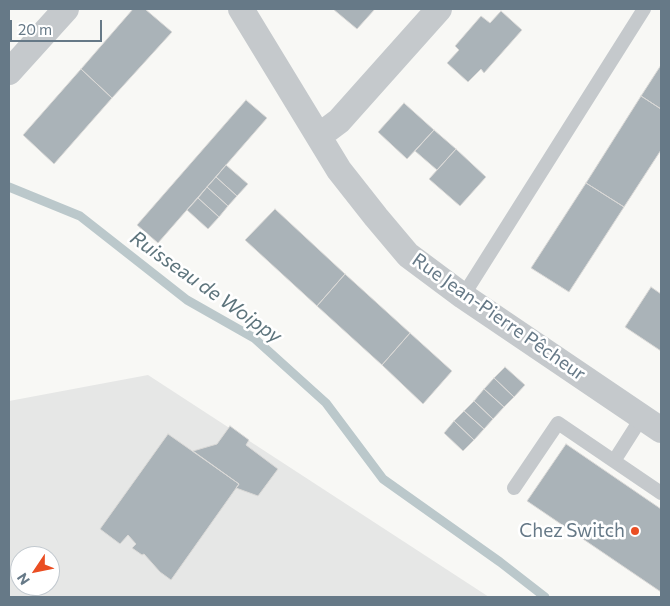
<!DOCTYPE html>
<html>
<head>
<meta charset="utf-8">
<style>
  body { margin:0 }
  #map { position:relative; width:670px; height:606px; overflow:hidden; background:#f8f8f5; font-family:Commissioner,sans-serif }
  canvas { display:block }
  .frame { position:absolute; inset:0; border:10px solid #667987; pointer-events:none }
  .north { position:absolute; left:10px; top:546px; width:50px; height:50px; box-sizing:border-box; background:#fff; border:1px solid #c2c9cf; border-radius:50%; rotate:236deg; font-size:14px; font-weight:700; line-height:20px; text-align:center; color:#667987 }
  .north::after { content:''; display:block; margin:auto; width:18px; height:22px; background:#ea4e23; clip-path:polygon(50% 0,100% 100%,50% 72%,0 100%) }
  .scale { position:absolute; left:10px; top:20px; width:92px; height:22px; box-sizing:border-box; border:2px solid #667987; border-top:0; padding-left:6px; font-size:15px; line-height:18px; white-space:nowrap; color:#667987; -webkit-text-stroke:4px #fff; paint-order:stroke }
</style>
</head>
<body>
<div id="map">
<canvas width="670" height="606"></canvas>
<div class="frame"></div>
<div class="north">N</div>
<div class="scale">20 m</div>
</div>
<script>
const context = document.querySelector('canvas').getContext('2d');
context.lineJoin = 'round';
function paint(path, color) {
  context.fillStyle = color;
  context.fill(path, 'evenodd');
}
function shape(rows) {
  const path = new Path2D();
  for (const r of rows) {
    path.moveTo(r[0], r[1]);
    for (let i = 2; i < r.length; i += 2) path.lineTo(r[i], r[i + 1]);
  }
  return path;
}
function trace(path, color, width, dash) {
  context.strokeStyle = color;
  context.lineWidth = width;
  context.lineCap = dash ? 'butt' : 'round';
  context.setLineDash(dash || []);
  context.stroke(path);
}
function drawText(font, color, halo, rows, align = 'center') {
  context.font = font + ' Commissioner,sans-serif';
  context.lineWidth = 5;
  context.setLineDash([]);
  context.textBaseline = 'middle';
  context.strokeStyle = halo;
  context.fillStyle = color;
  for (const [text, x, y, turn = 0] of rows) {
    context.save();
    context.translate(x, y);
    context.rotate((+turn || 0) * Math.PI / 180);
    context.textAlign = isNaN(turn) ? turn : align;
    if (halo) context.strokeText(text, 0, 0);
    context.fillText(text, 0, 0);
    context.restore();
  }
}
paint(shape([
  [148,375,489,597,9,597,9,401],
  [20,556,50,556,50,586,20,586]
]), '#e6e7e6');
trace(shape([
  [9,187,80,216,187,300,254,338,326,403,383,479,500,562,545,597]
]), '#bbc8cb', 9);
const building = shape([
  [133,9,145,9,172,32,112,98,81,69,133,9],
  [333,9,375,9,357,29,333,9],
  [501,11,522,30,484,73,481,69,468,82,447,63,459,50,455,46,481,16,490,23,501,11],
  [661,65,661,109,641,96,661,65],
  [81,69,112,98,54,164,23,135,81,69],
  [641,96,661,109,661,150,624,207,586,183,641,96],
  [246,100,267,118,158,243,137,225,246,100],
  [404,103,434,130,407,159,378,132,404,103],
  [434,130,456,149,437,170,415,151,434,130],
  [456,149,486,177,460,206,429,179,456,149],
  [226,165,248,184,237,196,216,177,226,165],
  [216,177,237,196,228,206,207,187,216,177],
  [586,183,624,207,569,292,531,268,586,183],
  [207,187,228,206,219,217,198,198,207,187],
  [198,198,219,217,208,229,187,210,198,198],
  [275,209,345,274,317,306,245,240,275,209],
  [345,274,410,333,382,365,317,306,345,274],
  [651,287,661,294,661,351,625,327,651,287],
  [410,333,452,371,423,404,382,365,410,333],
  [505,367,525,385,514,397,494,378,505,367],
  [494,378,514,397,504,407,484,389,494,378],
  [484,389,504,407,493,419,474,401,484,389],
  [474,401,493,419,484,429,464,411,474,401],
  [464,411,484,429,474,440,454,421,464,411],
  [454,421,474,440,463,451,444,433,454,421],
  [230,426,249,440,246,445,278,469,258,496,236,488,239,484,193,451,217,444,230,426],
  [168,434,239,484,171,580,160,572,144,554,142,555,132,548,136,544,128,535,120,544,100,529,168,434],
  [566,444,661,509,661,592,527,501,566,444]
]);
paint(building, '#aab3b8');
trace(building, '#dad9d7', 1);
trace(shape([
  [463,296,644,9],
  [614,461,642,417],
  [514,488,558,423,661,493]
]), '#c5c9cc', 14);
trace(shape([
  [241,9,339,170,376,217,408,255,463,296,661,430],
  [9,72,66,9],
  [319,136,339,121,439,9]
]), '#c5c9cc', 26);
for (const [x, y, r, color] of [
  [635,531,5,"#ea4e23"]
]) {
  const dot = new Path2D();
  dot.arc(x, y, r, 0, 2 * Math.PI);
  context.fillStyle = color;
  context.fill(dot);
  trace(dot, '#fff', 2);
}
drawText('19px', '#667987', '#fff', [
  ["Rue Jean-Pierre Pêcheur",499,317,35]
]);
drawText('19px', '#667987', '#fff', [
  ["Chez Switch",625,531]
], 'right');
drawText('italic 20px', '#5d747c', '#fff', [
  ["Ruisseau de Woippy",206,287,35]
]);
</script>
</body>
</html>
